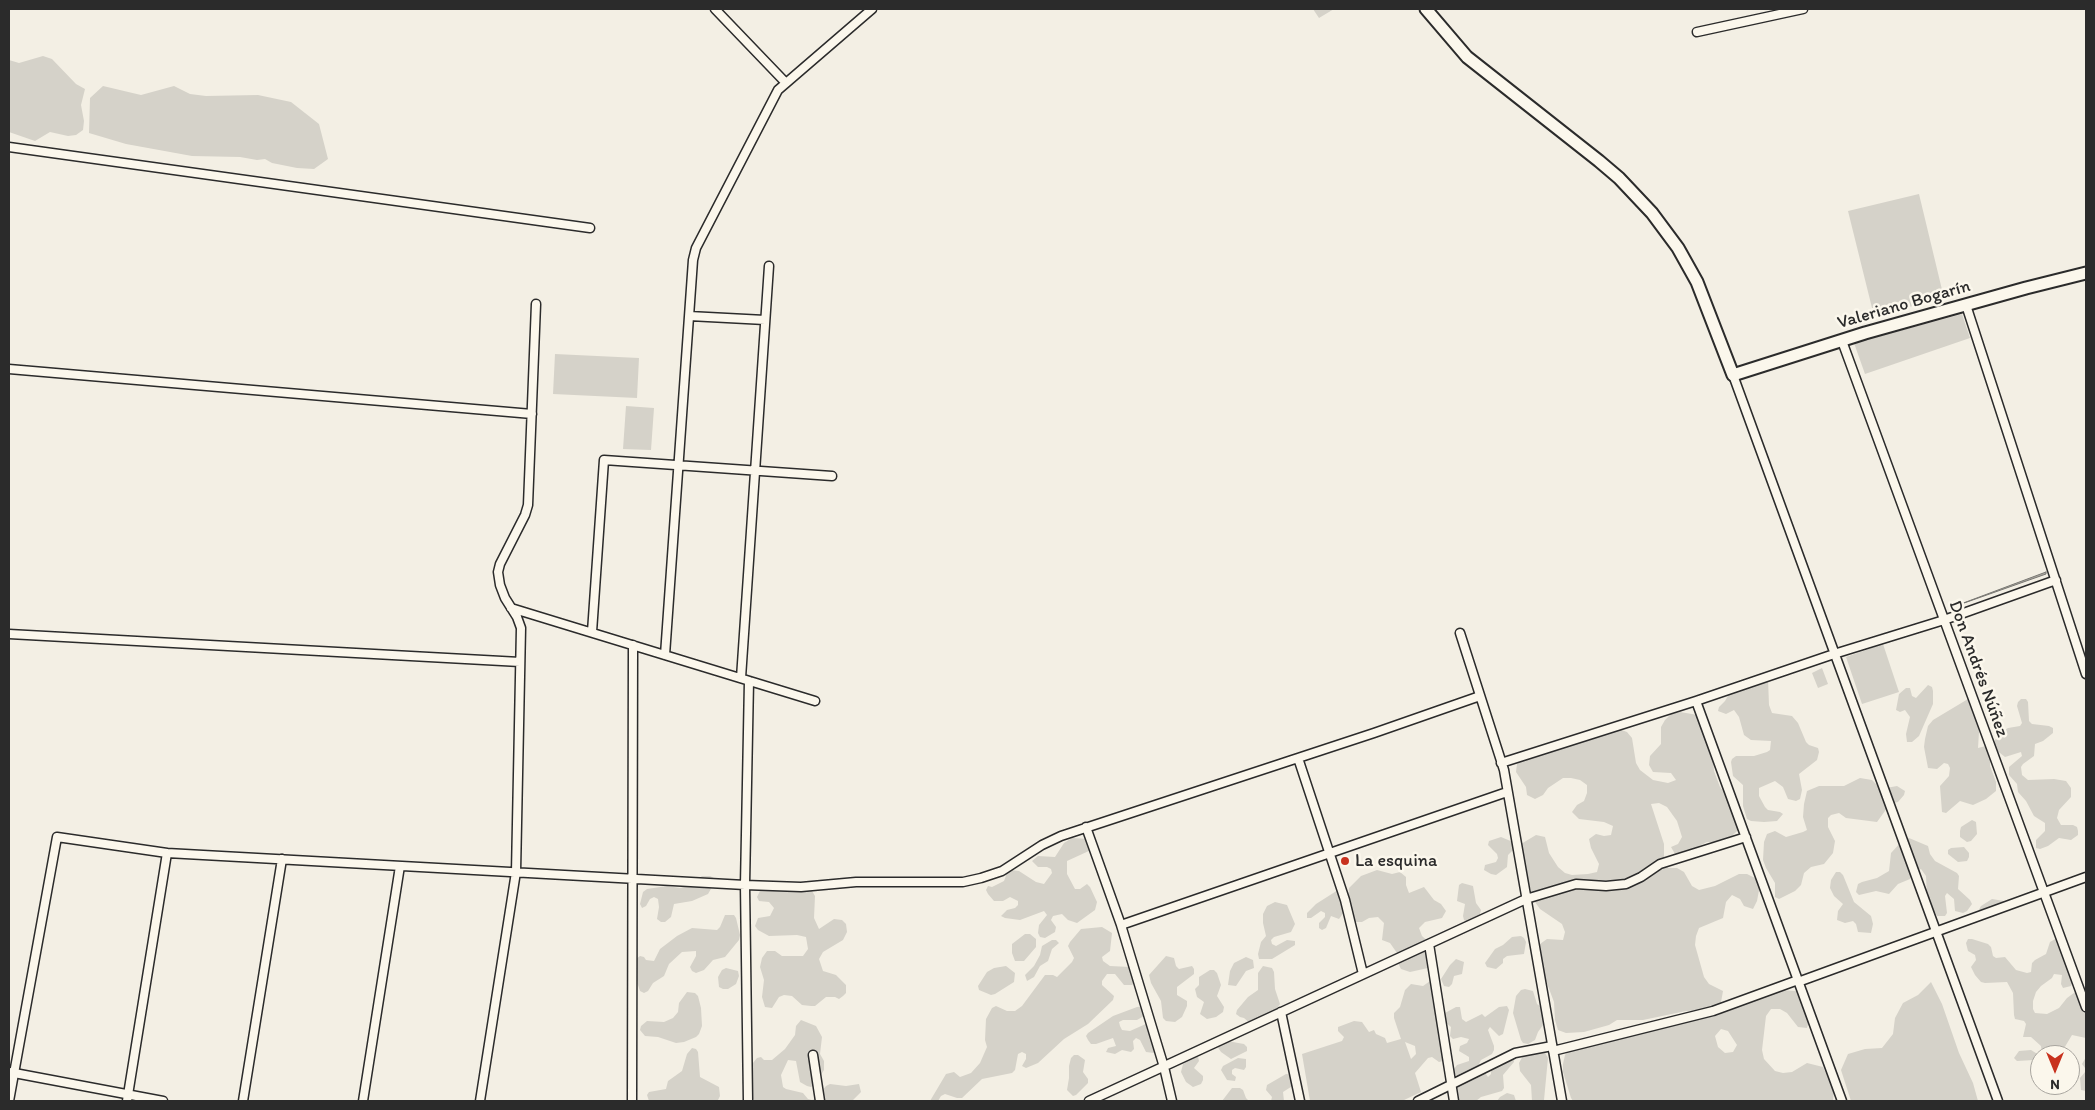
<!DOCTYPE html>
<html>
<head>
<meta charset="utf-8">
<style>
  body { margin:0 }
  #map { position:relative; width:2095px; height:1110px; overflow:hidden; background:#f3efe4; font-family:Itim,sans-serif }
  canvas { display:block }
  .frame { position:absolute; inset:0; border:10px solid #2b2b2b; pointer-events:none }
  .north { position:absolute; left:2030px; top:1045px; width:50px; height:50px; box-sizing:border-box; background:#fbf7ec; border:1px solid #a8a59f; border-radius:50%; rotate:180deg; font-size:14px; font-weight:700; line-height:20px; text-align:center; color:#2b2b2b }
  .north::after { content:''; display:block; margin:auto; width:18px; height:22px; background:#c8321e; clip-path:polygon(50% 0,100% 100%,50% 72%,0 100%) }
</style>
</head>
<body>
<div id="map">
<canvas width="2095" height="1110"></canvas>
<div class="frame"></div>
<div class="north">N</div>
</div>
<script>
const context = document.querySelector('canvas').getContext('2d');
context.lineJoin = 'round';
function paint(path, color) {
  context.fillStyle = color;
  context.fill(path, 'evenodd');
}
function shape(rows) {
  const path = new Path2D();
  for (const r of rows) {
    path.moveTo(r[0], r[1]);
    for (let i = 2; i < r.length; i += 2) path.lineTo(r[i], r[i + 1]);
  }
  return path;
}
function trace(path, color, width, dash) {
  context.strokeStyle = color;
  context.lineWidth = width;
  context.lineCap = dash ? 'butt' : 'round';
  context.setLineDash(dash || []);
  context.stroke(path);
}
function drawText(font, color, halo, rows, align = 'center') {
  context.font = font + ' Itim,sans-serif';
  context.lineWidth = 5;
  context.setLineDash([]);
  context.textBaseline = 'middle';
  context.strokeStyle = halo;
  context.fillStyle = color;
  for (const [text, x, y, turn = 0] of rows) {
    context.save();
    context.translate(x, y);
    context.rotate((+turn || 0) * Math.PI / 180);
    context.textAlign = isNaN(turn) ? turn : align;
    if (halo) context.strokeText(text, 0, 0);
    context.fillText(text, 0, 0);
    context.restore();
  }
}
paint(shape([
  [1313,9,1334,9,1319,18],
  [43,56,52,59,76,84,85,89,81,105,84,121,83,130,76,135,68,136,50,132,35,141,9,132,9,60,19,63],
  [103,86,141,95,174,86,190,94,206,96,258,95,291,102,319,124,328,159,314,169,297,168,272,163,265,159,257,160,240,157,192,156,126,144,89,133,90,98],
  [1919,194,1944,298,1874,316,1848,211],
  [1962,314,1970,338,1865,374,1854,343],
  [555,354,639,358,637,398,553,394],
  [626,406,654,408,651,450,623,449],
  [1883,644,1899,692,1862,704,1846,657],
  [1822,668,1828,684,1818,688,1812,673],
  [1768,679,1769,705,1772,713,1792,716,1798,723,1806,742,1809,745,1818,748,1819,752,1817,760,1799,774,1802,790,1800,799,1796,801,1788,799,1783,787,1775,781,1759,788,1759,796,1765,807,1768,810,1780,812,1783,814,1777,821,1764,822,1751,821,1747,819,1743,806,1743,785,1733,776,1731,762,1732,759,1736,756,1754,756,1767,752,1770,750,1771,741,1751,740,1744,735,1739,717,1734,710,1726,714,1718,711,1719,707,1725,701,1732,689],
  [1928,685,1932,687,1933,691,1933,704,1919,736,1912,742,1907,742,1906,734,1910,717,1905,710,1900,712,1896,710,1899,694,1906,688,1910,688,1912,696,1916,698],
  [1968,699,1972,700,1977,719,1979,732,1978,748,1986,746,1990,748,1990,766,1996,782,1996,791,1986,799,1973,805,1960,801,1946,813,1942,812,1940,786,1949,776,1950,768,1948,764,1944,763,1937,769,1928,768,1924,747,1925,739,1928,726,1933,720],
  [2021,699,2026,699,2028,702,2029,721,2032,724,2049,726,2053,728,2053,733,2043,741,2035,744,2034,756,2023,764,2021,767,2022,775,2028,780,2054,779,2066,781,2071,788,2071,797,2059,810,2057,818,2061,825,2073,825,2077,827,2078,831,2078,835,2071,840,2059,838,2048,846,2040,849,2036,848,2036,840,2045,831,2045,823,2034,816,2026,801,2018,792,2017,784,2009,775,2009,767,2022,756,2021,752,2005,757,1995,749,1995,740,2000,733,2008,728,2020,726,2022,723,2017,706,2018,702],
  [1680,712,1704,716,1712,747,1714,771,1720,787,1730,799,1739,822,1738,830,1732,836,1715,842,1707,842,1691,850,1675,854,1671,847,1678,844,1682,837,1677,821,1667,807,1659,803,1651,804,1664,844,1664,860,1668,868,1677,868,1684,872,1692,886,1699,890,1715,886,1739,874,1747,874,1755,878,1760,885,1757,901,1753,909,1744,906,1740,899,1732,895,1726,902,1723,918,1699,928,1696,936,1695,945,1704,977,1709,984,1723,991,1720,1008,1712,1010,1686,1011,1643,1020,1617,1020,1609,1025,1584,1032,1566,1033,1558,1030,1555,1020,1554,1002,1545,978,1540,944,1547,939,1563,940,1565,932,1562,924,1540,909,1535,902,1521,861,1521,844,1536,835,1545,837,1549,853,1558,867,1565,873,1572,875,1588,874,1597,872,1599,864,1591,848,1589,839,1596,834,1604,836,1611,835,1613,826,1604,822,1579,819,1572,812,1577,805,1584,801,1587,793,1587,785,1580,780,1571,778,1563,778,1548,788,1543,795,1535,799,1527,795,1526,787,1516,772,1517,764,1531,754,1587,740,1619,729,1627,732,1632,738,1636,763,1640,770,1653,780,1668,783,1676,780,1671,773,1653,772,1649,765,1650,756,1661,744,1661,727,1665,720,1671,714],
  [1860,778,1872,780,1881,789,1897,786,1905,791,1904,795,1898,802,1890,804,1877,822,1846,818,1839,813,1831,815,1828,818,1828,827,1835,841,1833,853,1824,864,1811,867,1804,873,1801,885,1795,891,1779,899,1775,897,1775,883,1766,868,1763,860,1764,842,1767,834,1775,831,1786,837,1803,832,1807,830,1803,817,1804,804,1807,791,1819,786,1844,786],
  [1972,820,1976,822,1977,834,1971,841,1967,842,1960,837,1960,831,1961,827],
  [1501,837,1513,842,1515,845,1514,849,1508,855,1507,867,1496,875,1491,874,1484,870,1485,865,1496,862,1498,858,1497,854,1488,845,1489,841],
  [1072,838,1089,839,1091,850,1067,861,1067,874,1075,889,1080,889,1087,884,1090,887,1097,902,1095,910,1077,923,1068,920,1062,914,1053,916,1051,920,1056,927,1055,932,1045,938,1040,937,1038,933,1039,925,1047,915,1044,911,1020,920,1005,918,1001,916,1007,910,1015,908,1018,905,1018,901,1010,897,1003,901,994,901,988,894,986,890,988,886,992,887,1004,881,1007,873,1011,870,1019,871,1036,882,1044,884,1052,873,1051,869,1047,867,1038,867,1032,861,1038,856,1055,857,1064,843],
  [1909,838,1928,846,1930,854,1935,861,1957,873,1959,876,1958,889,1970,900,1972,904,1967,911,1963,913,1955,911,1954,899,1947,893,1945,896,1947,913,1945,916,1937,916,1927,898,1926,876,1921,869,1914,871,1910,879,1898,884,1889,894,1876,891,1859,895,1856,892,1858,884,1862,882,1877,878,1889,871,1891,853,1903,840],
  [1964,847,1969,853,1969,857,1967,861,1958,862,1948,854,1948,850,1951,848],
  [1377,870,1392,874,1400,872,1406,877,1406,885,1409,893,1424,887,1434,900,1441,904,1446,911,1442,918,1425,922,1419,928,1422,936,1434,947,1436,956,1435,964,1428,968,1410,972,1401,969,1397,961,1397,953,1390,943,1382,940,1384,923,1378,917,1369,918,1362,922,1353,922,1348,897,1349,888,1361,876],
  [1836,872,1840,872,1843,875,1854,902,1871,916,1873,924,1871,933,1858,932,1856,924,1853,921,1845,923,1837,920,1838,911,1843,904,1834,896,1830,888,1831,880],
  [702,876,710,876,714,878,715,882,708,894,692,901,674,904,671,917,665,922,661,922,657,919,659,907,658,899,654,897,650,899,646,906,642,908,640,904,643,892,647,889,667,886,680,888,688,886],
  [1462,883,1473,886,1476,903,1481,910,1479,918,1468,922,1464,920,1463,916,1465,904,1457,901,1459,885],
  [761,889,811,889,815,896,814,918,819,929,834,919,842,920,846,924,847,932,843,940,823,952,819,959,823,971,836,975,846,985,846,993,843,996,839,999,835,997,826,997,815,1006,811,1006,802,1005,792,996,784,995,779,997,772,1008,765,1007,762,997,764,980,760,967,762,958,767,951,775,951,782,956,803,956,808,949,806,937,797,935,769,936,758,930,755,926,758,918,770,916,774,908,769,902,759,901,757,897],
  [1338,890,1341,892,1344,912,1339,919,1331,916,1326,928,1322,930,1319,928,1319,923,1325,917,1325,913,1321,911,1311,918,1307,918,1307,913,1316,904],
  [1992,899,2004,901,2005,905,1998,915,1973,923,1970,918,1977,913,1981,906],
  [1275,902,1287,905,1295,924,1291,932,1274,937,1271,940,1272,944,1276,946,1287,940,1295,941,1295,945,1272,959,1259,959,1258,954,1261,942,1266,936,1263,923,1263,914,1267,906],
  [725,915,734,915,736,918,740,935,739,940,725,957,713,960,704,970,696,973,692,971,690,967,696,956,696,951,682,952,669,964,664,976,653,983,648,991,644,993,640,991,635,976,636,959,640,956,644,957,646,960,654,961,660,949,677,936,692,928,717,930,720,927],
  [1102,927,1112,933,1110,951,1102,957,1103,961,1110,966,1130,967,1135,982,1132,985,1124,985,1115,974,1107,974,1102,981,1102,985,1114,996,1113,1000,1088,1024,1064,1039,1038,1063,1026,1068,1022,1066,1026,1059,1026,1054,1022,1052,1018,1054,1015,1070,1012,1073,982,1079,962,1098,957,1098,945,1094,941,1096,938,1101,930,1101,946,1074,954,1072,960,1077,971,1073,980,1063,987,1047,985,1040,986,1019,992,1008,996,1006,1007,1011,1015,1011,1022,1006,1045,975,1053,975,1057,977,1072,962,1074,958,1068,946,1070,942,1081,929],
  [1025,934,1030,934,1036,939,1036,947,1024,961,1015,961,1012,953,1012,944],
  [1521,936,1524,938,1526,942,1524,954,1507,956,1503,959,1503,963,1496,969,1487,967,1485,963,1495,949,1503,945,1512,937],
  [2057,938,2066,963,2075,978,2071,986,2063,988,2061,984,2062,975,2054,974,2052,978,2041,986,2036,992,2033,1001,2033,1009,2035,1013,2047,1014,2059,1008,2067,998,2078,990,2086,997,2086,1038,2072,1035,2060,1055,2040,1055,2040,1061,2034,1060,2017,1061,2014,1058,2019,1051,2031,1050,2039,1055,2042,1054,2041,1046,2031,1037,2023,1037,2026,1024,2024,1021,2015,1019,2014,1015,2013,993,2007,982,1985,983,1981,982,1975,975,1971,967,1976,960,1975,955,1968,951,1966,943,1968,939,1972,939,1988,944,1991,947,1993,956,1996,958,2005,957,2016,970,2027,973,2031,972,2032,963,2035,960,2046,954,2050,942],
  [1052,940,1056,940,1059,943,1052,949,1048,961,1040,966,1034,977,1027,981,1025,975,1034,966,1040,955,1042,946],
  [1166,956,1174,958,1176,966,1179,969,1192,966,1194,969,1194,974,1177,987,1177,995,1187,1001,1187,1006,1182,1017,1175,1022,1166,1021,1163,1018,1161,1001,1151,983,1149,975],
  [1246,957,1253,960,1254,968,1246,971,1236,986,1228,985,1230,971,1234,963],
  [1456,959,1464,962,1462,974,1454,976,1452,984,1449,987,1444,986,1441,979,1450,965],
  [1006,966,1015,973,1014,982,995,994,991,995,979,990,978,986,987,972,994,968],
  [1263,966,1272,968,1274,972,1275,989,1280,1004,1273,1014,1251,1024,1244,1018,1240,1017,1236,1014,1237,1010,1248,997,1258,990,1258,973],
  [726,968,738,971,739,976,736,984,728,989,723,989,719,987,718,977,722,970],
  [1210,970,1214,970,1217,973,1221,985,1217,996,1224,1007,1223,1012,1216,1017,1207,1019,1200,1014,1204,1002,1197,997,1195,989,1199,985,1199,977],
  [1433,979,1432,999,1433,1003,1440,1008,1438,1029,1440,1037,1440,1045,1445,1056,1443,1061,1439,1062,1432,1057,1428,1058,1415,1073,1421,1092,1402,1101,1310,1101,1302,1054,1342,1041,1344,1037,1338,1031,1338,1027,1354,1021,1362,1022,1369,1032,1374,1030,1376,1034,1385,1038,1387,1043,1401,1039,1394,1018,1394,1013,1400,1007,1405,990,1411,984,1423,986],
  [1405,1042,1415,1046,1416,1054,1411,1059],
  [1931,982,1942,1004,1959,1053,1973,1083,1978,1101,1851,1101,1841,1070,1848,1054,1865,1049,1882,1048,1893,1034,1895,1018,1903,1003,1918,995],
  [1525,989,1533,991,1537,1004,1544,1009,1543,1025,1538,1032,1535,1040,1528,1044,1523,1043,1521,1040,1513,1013,1516,996,1521,990],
  [1779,990,1796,991,1804,995,1809,1020,1807,1028,1798,1027,1787,1013,1780,1009,1771,1009,1766,1016,1762,1050,1764,1059,1775,1071,1783,1073,1792,1072,1807,1063,1823,1067,1834,1090,1833,1101,1573,1101,1571,1098,1563,1072,1563,1064,1565,1055,1571,1048,1718,1015],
  [1721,1029,1728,1031,1737,1045,1733,1052,1725,1053,1718,1047,1715,1036],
  [687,992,695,993,698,996,701,1008,702,1026,699,1034,696,1037,684,1042,676,1043,658,1037,645,1036,640,1030,641,1026,647,1021,664,1022,673,1018,678,1012,679,1003],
  [1146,1006,1148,1013,1144,1016,1137,1020,1123,1020,1119,1022,1120,1026,1122,1030,1130,1031,1148,1023,1156,1050,1154,1053,1146,1052,1140,1040,1136,1038,1133,1041,1134,1049,1131,1052,1122,1050,1115,1054,1106,1052,1108,1048,1116,1046,1113,1038,1096,1044,1091,1044,1088,1040,1086,1036,1088,1033,1113,1016,1137,1007],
  [1507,1006,1509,1010,1503,1034,1499,1036,1490,1027,1488,1030,1494,1046,1494,1050,1492,1054,1481,1060,1479,1064,1488,1077,1491,1074,1491,1069,1510,1056,1514,1059,1514,1062,1503,1075,1504,1088,1502,1091,1481,1097,1476,1101,1458,1101,1453,1089,1460,1079,1454,1073,1454,1069,1457,1065,1469,1061,1469,1057,1459,1051,1460,1046,1467,1043,1469,1039,1461,1037,1453,1039,1450,1036,1451,1027,1444,1021,1443,1017,1445,1013,1456,1007,1460,1007,1462,1019,1466,1022,1482,1014,1485,1017,1499,1007],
  [801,1020,816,1026,822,1037,820,1054,824,1061,824,1070,815,1084,811,1087,807,1086,800,1082,796,1061,788,1060,781,1075,783,1087,786,1089,803,1093,808,1099,812,1100,816,1099,826,1086,830,1084,846,1086,859,1084,861,1092,852,1101,756,1101,746,1095,742,1082,744,1074,757,1058,761,1057,764,1060,772,1060,785,1049,795,1035,796,1026],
  [1227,1041,1244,1044,1247,1047,1247,1051,1231,1059,1221,1052,1217,1046,1219,1043],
  [692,1048,696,1049,698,1052,700,1077,719,1087,720,1096,718,1100,649,1101,647,1095,649,1092,666,1089,668,1081,682,1071,687,1054],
  [1544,1051,1548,1058,1544,1100,1532,1101,1531,1085,1520,1071,1519,1063,1524,1054],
  [1074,1055,1078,1055,1085,1060,1083,1072,1088,1079,1088,1083,1076,1095,1073,1096,1067,1090,1069,1078,1069,1066,1071,1058],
  [1193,1057,1198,1057,1199,1061,1194,1068,1203,1076,1203,1080,1201,1084,1193,1087,1186,1082,1181,1072,1183,1064],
  [2086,1057,2086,1091,2081,1090,2080,1078,2085,1072,2085,1068,2082,1064],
  [1238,1058,1246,1059,1246,1067,1244,1070,1235,1068,1232,1070,1232,1074,1236,1077,1235,1081,1227,1080,1221,1070,1223,1066],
  [1286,1074,1294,1075,1294,1085,1283,1092,1284,1101,1271,1101,1272,1097,1266,1090,1267,1085],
  [1232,1088,1240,1088,1243,1090,1246,1098,1249,1101,1259,1101,1222,1101],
  [1507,1093,1514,1095,1516,1101,1497,1101,1500,1097]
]), '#d5d2c9');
const water = shape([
  [2046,572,2046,574,1950,608,2046,572]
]);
paint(water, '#aca9a2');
trace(water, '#787772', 1);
const street = shape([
  [715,9,786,83],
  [1697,32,1803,9],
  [9,147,590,228],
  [1966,305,2086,674],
  [689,316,765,320],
  [1842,341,2086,1007],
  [9,369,532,414],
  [1733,375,1998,1101],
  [511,608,815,701],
  [592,632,604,460,832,476],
  [1460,633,1504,770,1562,1101],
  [9,634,520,662],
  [665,655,693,260,696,248,778,90,872,9],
  [741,678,769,266],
  [1696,701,1842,1101],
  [1298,758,1345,900,1363,974],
  [1501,763,1696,701,1834,654,1944,620,2056,580],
  [1086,827,1121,925,1164,1067,1172,1101],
  [1121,925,1507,792],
  [1429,944,1454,1101],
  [1798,982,2086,877],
  [1281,1012,1300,1101],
  [1553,1051,1713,1011,1798,980],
  [813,1055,820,1101],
  [9,1072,163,1101],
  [9,1101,57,837,167,853,745,885,801,887,856,882,963,882,981,878,1002,871,1042,845,1061,836,1374,733,1480,696],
  [127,1101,167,853],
  [243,1101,282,859],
  [363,1101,400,866],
  [480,1101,516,872,521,628,517,617,505,598,500,585,498,572,500,564,525,515,528,505,536,304],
  [632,1101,633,645],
  [748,1101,745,885,749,681],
  [1089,1101,1526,899,1576,884,1606,886,1626,884,1641,877,1660,864,1746,837],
  [1418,1101,1515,1053,1552,1046]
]);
const secondary = shape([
  [1426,9,1467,57,1599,161,1619,178,1652,213,1678,248,1697,282,1733,375,1865,333,2026,288,2086,273]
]);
trace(street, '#2b2b2b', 11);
trace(secondary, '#2b2b2b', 15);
trace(street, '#fbf7ec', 8);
trace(secondary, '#fbf7ec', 11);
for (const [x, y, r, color] of [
  [1345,861,5,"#c8321e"]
]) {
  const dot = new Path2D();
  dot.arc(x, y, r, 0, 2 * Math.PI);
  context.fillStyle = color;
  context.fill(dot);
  trace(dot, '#fbf7ec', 2);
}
drawText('18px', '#2b2b2b', '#fbf7ec', [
  ["Valeriano Bogarín",1904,305,-16],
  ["Don Andrés Núñez",1978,669,70]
]);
drawText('18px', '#2b2b2b', '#fbf7ec', [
  ["La esquina",1355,861]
], 'left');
</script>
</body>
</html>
